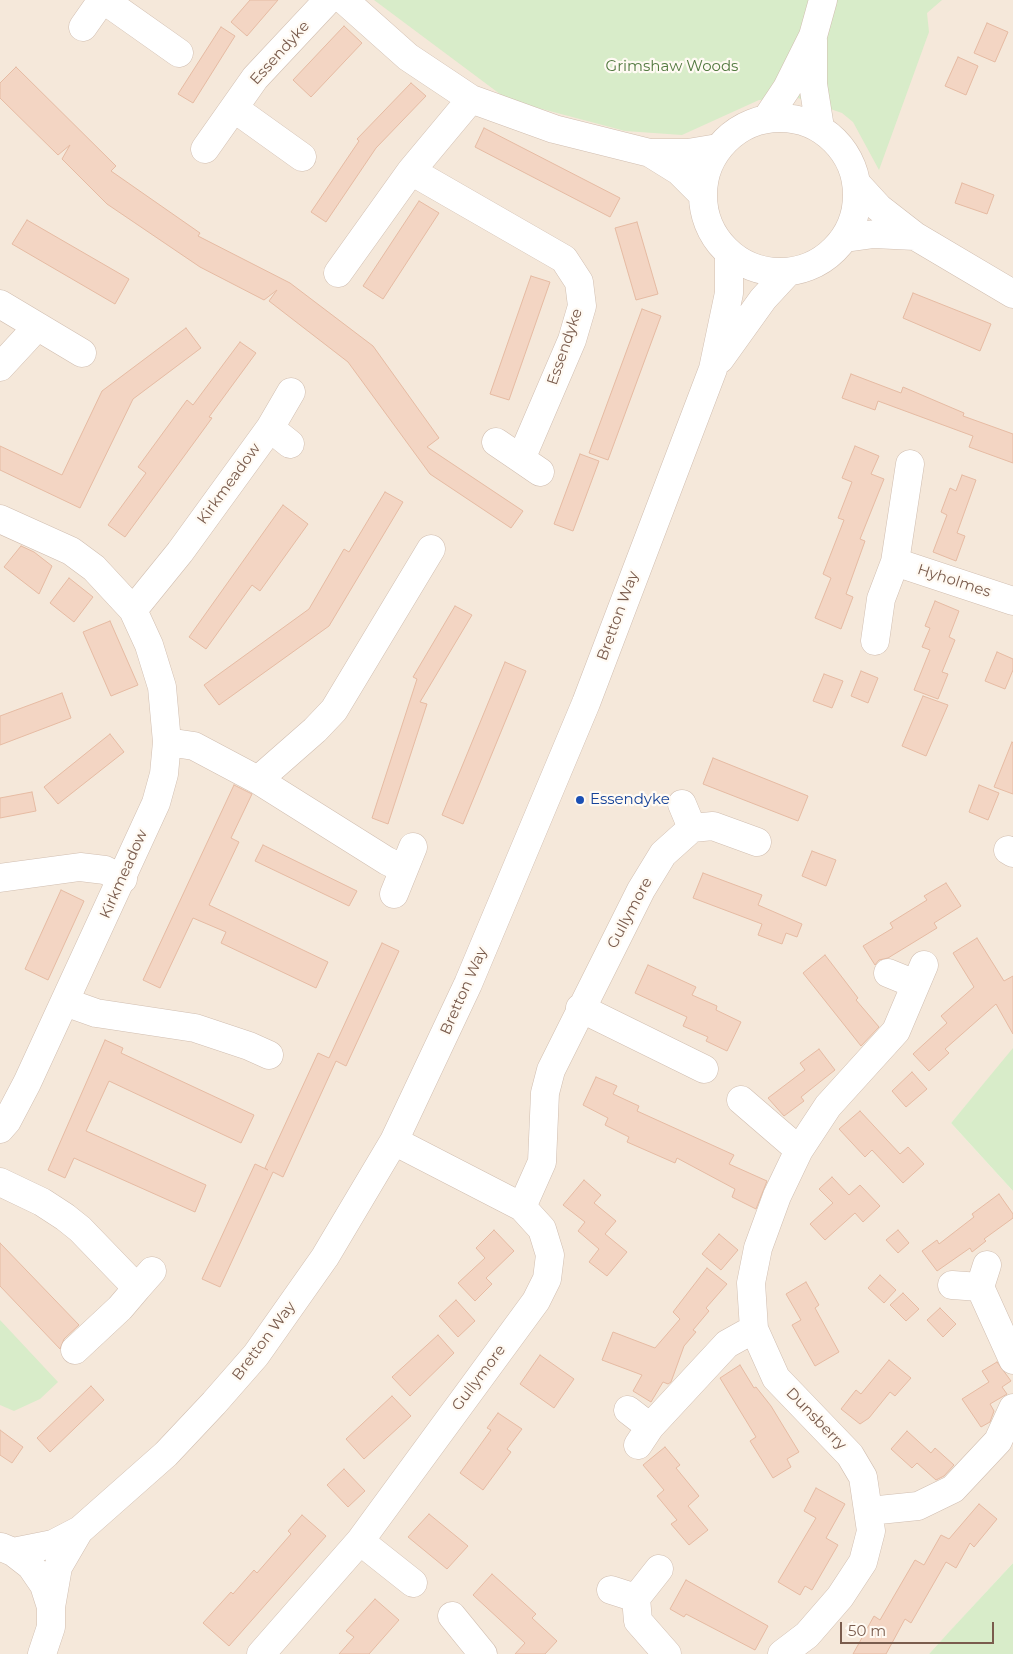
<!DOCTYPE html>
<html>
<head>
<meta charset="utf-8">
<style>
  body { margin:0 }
  #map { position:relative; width:1013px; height:1654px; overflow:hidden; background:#fdf6ec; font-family:Montserrat,sans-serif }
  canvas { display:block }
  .scale { position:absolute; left:840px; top:1622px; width:154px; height:22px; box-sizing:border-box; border:2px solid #7a5c4d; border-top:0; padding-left:6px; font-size:15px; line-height:18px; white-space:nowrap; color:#7a5c4d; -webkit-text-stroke:4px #fffaf3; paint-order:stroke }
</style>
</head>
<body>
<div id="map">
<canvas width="1013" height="1654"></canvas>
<div class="scale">50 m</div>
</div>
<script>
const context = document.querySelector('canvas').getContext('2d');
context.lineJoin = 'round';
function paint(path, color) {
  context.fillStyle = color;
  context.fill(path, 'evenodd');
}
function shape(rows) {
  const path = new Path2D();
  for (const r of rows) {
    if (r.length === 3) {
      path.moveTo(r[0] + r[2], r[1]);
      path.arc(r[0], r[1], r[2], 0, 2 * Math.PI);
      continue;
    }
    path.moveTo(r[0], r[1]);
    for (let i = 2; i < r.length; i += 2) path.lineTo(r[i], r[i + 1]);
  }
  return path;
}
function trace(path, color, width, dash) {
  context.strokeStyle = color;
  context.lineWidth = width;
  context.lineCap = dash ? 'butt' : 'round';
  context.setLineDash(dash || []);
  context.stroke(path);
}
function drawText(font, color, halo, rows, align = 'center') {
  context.font = font + ' Montserrat,sans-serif';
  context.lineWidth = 4.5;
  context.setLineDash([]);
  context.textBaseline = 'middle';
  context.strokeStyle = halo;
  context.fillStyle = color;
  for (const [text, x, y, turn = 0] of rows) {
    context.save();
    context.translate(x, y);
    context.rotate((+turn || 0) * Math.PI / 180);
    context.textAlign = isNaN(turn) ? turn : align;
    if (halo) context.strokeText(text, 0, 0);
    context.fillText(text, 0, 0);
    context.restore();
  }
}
paint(shape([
  [0,0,1013,0,1013,1050,951,1123,1013,1191,1013,1563,929,1654,0,1654]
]), '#f5e8da');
paint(shape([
  [374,0,942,0,927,13,929,32,879,170,853,122,842,113,798,98,759,100,682,135,625,131,508,100],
  [1013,1048,1013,1191,951,1123],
  [0,1320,58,1382,40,1399,14,1411,0,1405],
  [1013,1563,1013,1654,929,1654,948,1633]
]), '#d8ecc9');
const building = shape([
  [250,0,278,0,247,36,231,22,250,0],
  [987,23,1008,32,995,62,974,53,987,23],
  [344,26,362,43,311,97,293,80,344,26],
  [221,27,235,36,193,103,178,94,221,27],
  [958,57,978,66,966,95,945,86,958,57],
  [16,67,116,166,111,171,200,233,198,236,290,283,373,346,439,438,427,447,523,511,511,528,430,474,348,362,269,301,277,290,264,300,200,267,107,204,62,159,70,145,58,155,0,98,0,83,16,67],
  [411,83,426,96,376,148,326,222,311,212,359,141,357,139,411,83],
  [484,128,620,198,610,217,475,147,484,128],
  [962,183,994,195,987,214,955,203,962,183],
  [419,201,439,213,383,299,363,286,419,201],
  [27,220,129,279,115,304,12,244,27,220],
  [637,222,658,294,636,300,615,228,637,222],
  [531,276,550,282,509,400,490,394,531,276],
  [913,293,991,324,980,351,903,318,913,293],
  [642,309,661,316,608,460,589,453,642,309],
  [186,328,201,348,133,399,80,508,0,470,0,446,62,475,102,391,186,328],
  [240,342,256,353,209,417,212,418,125,537,108,525,146,473,138,467,187,400,193,405,240,342],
  [851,374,901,393,903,387,964,413,963,416,1013,434,1013,463,969,447,973,436,878,401,875,410,842,398,851,374],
  [855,446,879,456,871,474,884,479,860,539,865,541,846,594,853,597,841,629,815,618,831,578,823,574,844,520,838,518,852,482,842,478,855,446],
  [580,454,599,461,573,531,554,524,580,454],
  [962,475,976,480,957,533,965,536,956,561,933,552,947,515,941,512,950,488,956,491,962,475],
  [385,492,403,502,329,626,219,705,204,685,309,609,344,549,349,552,385,492],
  [283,505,308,524,260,591,252,585,206,649,189,637,283,505],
  [21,546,34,552,52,566,39,594,4,567,21,546],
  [69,578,93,597,74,622,50,603,69,578],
  [935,601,959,611,949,637,955,640,942,672,948,674,938,699,914,690,930,650,922,647,930,628,925,626,935,601],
  [455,606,472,615,420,702,427,704,388,824,372,818,417,679,413,677,455,606],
  [110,621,138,685,111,696,83,632,110,621],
  [997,652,1013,659,1013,670,1005,689,985,681,997,652],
  [505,662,526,671,463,824,442,815,505,662],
  [861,671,878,678,868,703,851,696,861,671],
  [824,674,843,681,832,708,813,701,824,674],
  [62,693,71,718,0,745,0,716,62,693],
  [923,696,948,705,926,756,902,746,923,696],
  [110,734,124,752,58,804,44,787,110,734],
  [1012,742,1013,743,1013,794,994,787,1012,742],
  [713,758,808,796,798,821,703,784,713,758],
  [234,785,252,794,231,838,239,842,209,905,328,962,316,988,221,943,226,932,193,918,160,988,143,980,234,785],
  [979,785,999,793,988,820,969,812,979,785],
  [32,792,36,811,0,818,0,798,32,792],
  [263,845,357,891,349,906,255,861,263,845],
  [812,851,836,860,826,886,802,876,812,851],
  [703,873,762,895,758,905,802,924,797,937,786,933,782,944,758,935,762,924,693,898,703,873],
  [946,883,961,906,934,923,937,928,888,958,879,960,875,965,863,946,893,928,890,923,927,900,924,896,946,883],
  [61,890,84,901,48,980,25,969,61,890],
  [977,938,1004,981,1013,976,1013,1034,996,1004,945,1049,949,1053,929,1071,913,1054,947,1023,941,1016,974,987,953,953,977,938],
  [382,943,399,951,346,1066,336,1061,283,1177,273,1172,220,1287,202,1279,255,1164,268,1170,265,1168,318,1053,329,1058,382,943],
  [825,955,858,998,856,1000,879,1027,861,1046,803,973,825,955],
  [648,965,696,987,692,995,717,1006,716,1010,741,1022,727,1051,706,1041,708,1037,683,1026,687,1017,635,993,648,965],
  [105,1040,123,1048,121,1053,254,1115,241,1143,109,1081,86,1131,206,1185,195,1212,74,1158,65,1178,48,1170,105,1040],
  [819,1049,835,1070,801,1097,804,1101,784,1116,768,1098,805,1070,800,1063,819,1049],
  [912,1072,927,1089,906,1107,892,1091,912,1072],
  [596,1077,617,1086,613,1094,639,1106,637,1111,734,1155,729,1164,767,1181,756,1209,732,1197,735,1189,677,1158,675,1163,627,1142,629,1137,605,1125,608,1118,583,1105,596,1077],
  [860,1111,900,1154,908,1147,924,1164,903,1183,872,1150,865,1157,839,1129,860,1111],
  [832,1177,849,1195,860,1185,880,1206,863,1222,855,1213,825,1240,810,1224,833,1203,819,1189,832,1177],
  [584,1180,601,1195,594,1203,616,1221,605,1234,627,1252,607,1276,589,1262,599,1249,578,1231,585,1222,563,1205,584,1180],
  [999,1194,1013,1214,1013,1218,984,1239,986,1241,972,1252,970,1248,937,1271,922,1251,937,1240,939,1244,974,1217,972,1214,999,1194],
  [494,1230,514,1251,486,1278,492,1284,475,1301,458,1283,485,1258,476,1248,494,1230],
  [898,1230,909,1243,898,1253,886,1240,898,1230],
  [719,1234,738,1250,721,1270,702,1254,719,1234],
  [0,1243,79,1325,64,1339,60,1349,0,1286,0,1243],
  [707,1268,727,1284,706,1308,709,1311,693,1330,696,1332,684,1346,671,1382,668,1384,663,1382,651,1402,633,1391,642,1375,602,1360,613,1332,655,1348,680,1319,673,1312,707,1268],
  [880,1275,896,1290,884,1303,868,1288,880,1275],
  [806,1282,819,1305,815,1308,839,1352,815,1366,792,1325,801,1320,786,1294,806,1282],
  [903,1293,919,1309,906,1321,890,1305,903,1293],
  [456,1300,475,1321,458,1337,439,1316,456,1300],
  [940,1308,956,1324,943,1337,927,1320,940,1308],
  [438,1335,454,1353,410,1396,392,1377,438,1335],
  [540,1355,574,1379,554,1408,520,1384,540,1355],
  [889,1360,911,1378,895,1396,890,1392,869,1418,860,1424,841,1409,856,1390,861,1394,889,1360],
  [997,1362,1011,1381,1002,1387,1007,1394,990,1404,994,1411,990,1422,981,1427,962,1399,989,1382,982,1371,997,1362],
  [740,1365,754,1388,756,1387,771,1406,799,1452,787,1459,791,1467,773,1478,750,1441,756,1437,720,1378,740,1365],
  [91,1386,104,1400,50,1452,37,1438,91,1386],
  [392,1396,411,1416,364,1459,346,1439,392,1396],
  [498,1413,522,1429,507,1449,511,1452,483,1490,460,1473,491,1430,487,1428,498,1413],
  [0,1430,23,1447,12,1463,0,1455,0,1430],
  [907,1431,931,1453,935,1448,954,1465,944,1476,936,1480,917,1463,912,1468,891,1449,907,1431],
  [665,1447,680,1465,676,1468,699,1496,688,1506,708,1530,689,1545,671,1524,677,1520,657,1496,664,1490,643,1465,665,1447],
  [344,1469,365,1491,348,1507,327,1485,344,1469],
  [816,1488,845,1504,826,1538,838,1545,812,1590,805,1586,800,1595,778,1582,816,1518,804,1511,816,1488],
  [979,1504,997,1519,974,1547,970,1543,956,1568,946,1562,911,1623,905,1619,886,1654,853,1654,874,1616,880,1620,915,1560,924,1565,941,1535,949,1539,979,1504],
  [429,1514,468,1546,447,1569,408,1537,429,1514],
  [302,1515,326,1536,229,1646,203,1623,231,1592,233,1594,254,1570,257,1573,291,1534,288,1531,302,1515],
  [492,1574,536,1614,532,1618,557,1641,545,1654,515,1654,525,1643,473,1595,492,1574],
  [686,1580,768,1626,755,1650,686,1614,684,1617,670,1609,686,1580],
  [375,1599,399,1620,369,1654,339,1654,354,1637,346,1631,375,1599]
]);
paint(building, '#f3d5c3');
trace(building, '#e6bba3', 1);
const minor = shape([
  [104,0,179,53],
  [344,0,408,57,471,99,554,129,650,153,688,153,718,148],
  [83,27,102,0],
  [813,40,813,84,820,128],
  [471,99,411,171,564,259,579,282,582,306,572,340,521,459,496,442],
  [235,109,302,157],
  [780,195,77],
  [767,118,787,88,813,36,823,0],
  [205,149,255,78,328,0],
  [650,153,679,171,702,194],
  [857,184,879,208,915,236,1013,294],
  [845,238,874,234,915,236],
  [338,273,411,171],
  [0,304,82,353],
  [720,359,763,299,788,272],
  [0,367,37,327],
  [270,428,290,444],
  [521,459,540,472],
  [0,519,71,551,94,568,133,610,149,645,162,687,167,742,164,774,156,803,27,1083,7,1121,0,1129],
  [895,562,910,464],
  [133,610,180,552,270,428,291,392],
  [875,641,881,599,895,562,1013,601],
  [167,742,194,746,258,780,387,861,404,869],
  [258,780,315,730,334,710,431,549],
  [682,804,692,828],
  [1008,850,1013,853],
  [0,878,80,867,105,870,123,879],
  [394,894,413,847],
  [888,973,915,984],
  [65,1002,96,1013,195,1028,249,1046,269,1055],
  [580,1008,704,1069],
  [741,1100,799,1150],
  [0,1182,42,1202,65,1217,80,1229,137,1288,152,1271],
  [522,1207,542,1162,545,1093,551,1070,641,890,663,854,692,828,713,826,757,842],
  [952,1285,980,1287,987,1265],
  [980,1287,1013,1360],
  [75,1350,120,1308,137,1288],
  [628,1410,650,1427],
  [638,1445,650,1427,727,1344,754,1329],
  [869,1511,918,1506,953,1489,998,1441,1013,1408],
  [360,1541,413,1583],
  [1,1547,13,1552,31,1566,44,1585,51,1607,51,1627,42,1654],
  [13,1552,53,1544,80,1530,166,1454,214,1403,256,1355,325,1257,394,1141,468,984,586,703,713,369,729,293,729,254],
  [611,1590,636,1598,659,1569],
  [636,1598,638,1621,667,1654],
  [51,1607,58,1567,79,1531],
  [452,1616,483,1654],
  [261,1654,360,1541,536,1301,547,1279,550,1255,542,1229,522,1207,394,1141],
  [782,1654,807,1635,840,1597,863,1562,871,1531,863,1477,850,1455,776,1378,754,1329,751,1283,758,1248,777,1196,799,1150,828,1106,896,1031,924,965]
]);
trace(minor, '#d1beb0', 29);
trace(minor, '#fff', 28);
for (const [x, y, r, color] of [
  [580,800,5,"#1a4fb4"]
]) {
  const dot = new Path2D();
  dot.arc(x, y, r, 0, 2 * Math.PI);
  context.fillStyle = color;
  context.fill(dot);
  trace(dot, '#fffaf3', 2);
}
drawText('15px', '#7a5c4d', '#fffaf3', [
  ["Essendyke",280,53,-48],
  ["Essendyke",565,347,-71],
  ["Kirkmeadow",229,484,-54],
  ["Hyholmes",954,581,18],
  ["Bretton Way",618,616,-70],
  ["Kirkmeadow",124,874,-66],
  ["Gullymore",630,913,-62],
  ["Bretton Way",464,991,-66],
  ["Bretton Way",264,1341,-53],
  ["Gullymore",479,1378,-53],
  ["Dunsberry",816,1419,46]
]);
drawText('15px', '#537a41', '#fffaf3', [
  ["Grimshaw Woods",672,67]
]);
drawText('15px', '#164399', '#fffaf3', [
  ["Essendyke",590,800]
], 'left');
</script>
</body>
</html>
